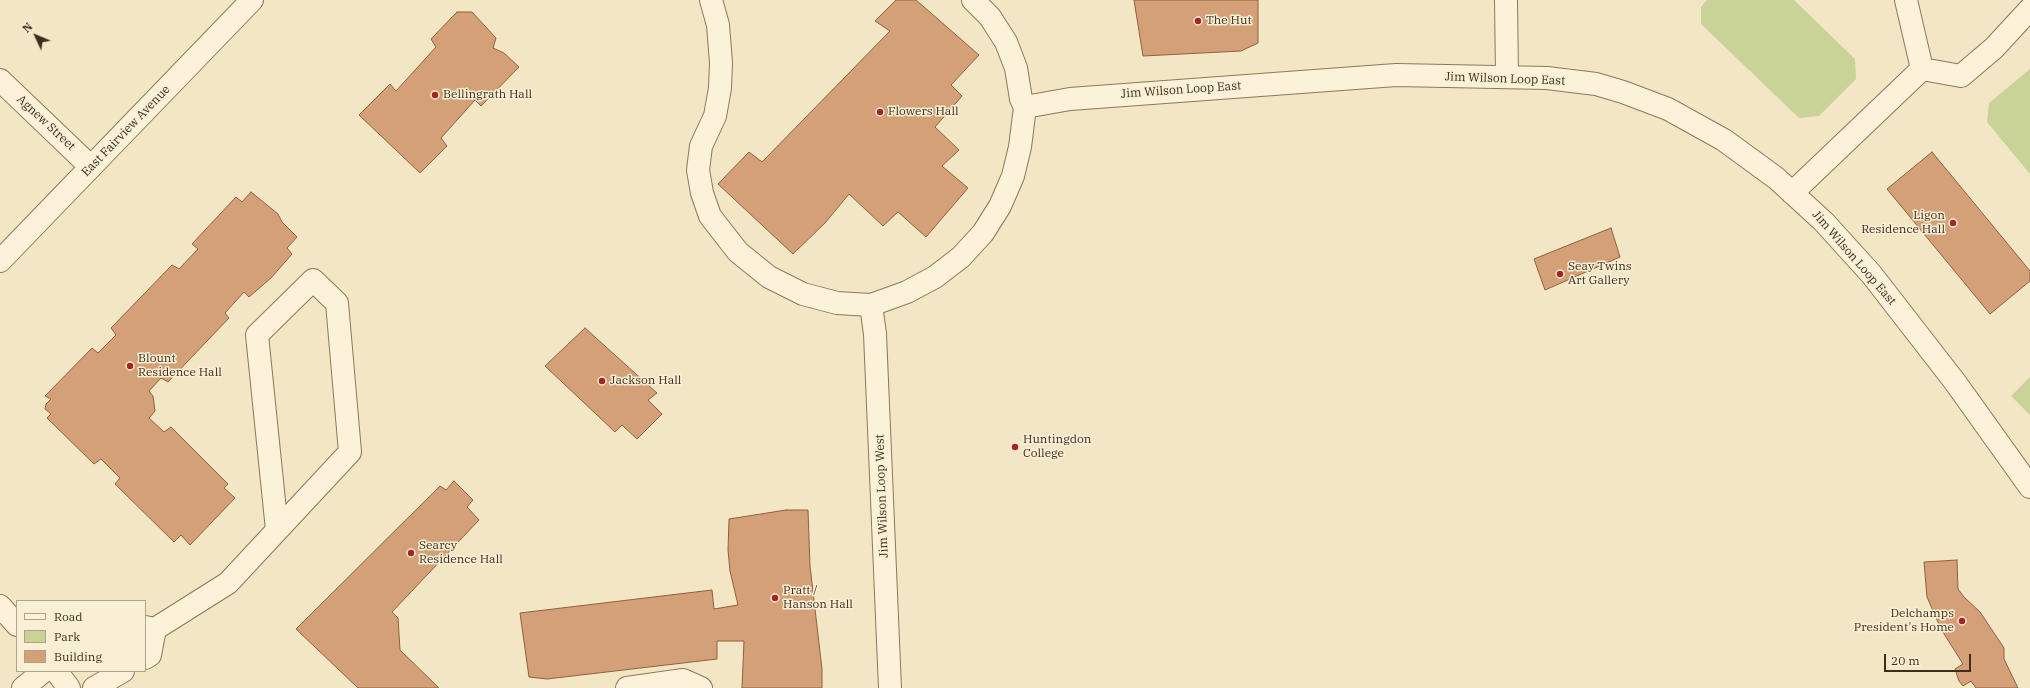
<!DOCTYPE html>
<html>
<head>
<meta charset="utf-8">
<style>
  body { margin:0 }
  #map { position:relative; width:2030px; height:688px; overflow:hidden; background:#f2e6c4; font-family:"IBM Plex Serif",serif }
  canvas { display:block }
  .legend { position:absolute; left:16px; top:600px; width:130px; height:72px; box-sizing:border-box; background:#f9efd5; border:1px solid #aea28c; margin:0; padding:5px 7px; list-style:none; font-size:12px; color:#3e2e1e }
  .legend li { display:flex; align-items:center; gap:8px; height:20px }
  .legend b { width:20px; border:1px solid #aea28c }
  .north { position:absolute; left:16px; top:16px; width:40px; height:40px; -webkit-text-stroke:3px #f9efd5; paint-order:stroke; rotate:314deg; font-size:11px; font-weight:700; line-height:16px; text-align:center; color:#3e2e1e }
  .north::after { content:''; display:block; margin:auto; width:14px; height:18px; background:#3e2e1e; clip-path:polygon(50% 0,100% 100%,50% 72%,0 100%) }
  .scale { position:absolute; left:1884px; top:654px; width:87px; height:18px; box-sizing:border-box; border:2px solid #3e2e1e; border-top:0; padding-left:5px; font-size:12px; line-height:14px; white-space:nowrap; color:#3e2e1e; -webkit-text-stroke:3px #f9efd5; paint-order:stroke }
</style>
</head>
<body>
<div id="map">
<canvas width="2030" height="688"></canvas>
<ul class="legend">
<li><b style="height:5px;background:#fcf2d9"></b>Road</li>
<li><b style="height:11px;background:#c9d297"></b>Park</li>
<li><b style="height:11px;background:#d4a077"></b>Building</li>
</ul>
<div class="north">N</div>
<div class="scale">20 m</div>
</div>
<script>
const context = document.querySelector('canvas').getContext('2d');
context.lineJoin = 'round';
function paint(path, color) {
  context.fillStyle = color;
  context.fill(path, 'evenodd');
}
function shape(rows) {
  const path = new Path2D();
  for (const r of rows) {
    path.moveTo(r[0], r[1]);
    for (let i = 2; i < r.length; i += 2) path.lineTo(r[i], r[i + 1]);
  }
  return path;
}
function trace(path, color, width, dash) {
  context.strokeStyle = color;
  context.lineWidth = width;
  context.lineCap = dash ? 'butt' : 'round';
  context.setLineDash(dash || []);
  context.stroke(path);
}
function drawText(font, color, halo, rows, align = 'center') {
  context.font = font + ' "IBM Plex Serif",serif';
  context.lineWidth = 3;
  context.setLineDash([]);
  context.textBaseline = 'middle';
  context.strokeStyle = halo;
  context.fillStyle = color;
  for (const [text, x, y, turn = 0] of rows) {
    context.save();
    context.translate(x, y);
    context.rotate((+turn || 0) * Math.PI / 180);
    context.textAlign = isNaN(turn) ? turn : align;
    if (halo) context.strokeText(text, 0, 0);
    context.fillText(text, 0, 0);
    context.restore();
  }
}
paint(shape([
  [1707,0,1794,0,1855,59,1856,79,1819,116,1799,118,1701,24,1701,7],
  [2030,69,2030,174,1987,122,1989,103],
  [2030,377,2030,415,2011,396]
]), '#c9d297');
const building = shape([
  [896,0,916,0,979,55,951,85,962,96,935,127,959,150,942,166,968,188,926,237,898,212,883,226,849,194,825,223,793,254,718,184,749,152,762,162,890,31,875,21,896,0],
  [1134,0,1258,0,1258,43,1241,51,1143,56,1134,0],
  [457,12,472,12,496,38,493,48,504,53,519,67,481,106,475,100,441,138,447,146,420,173,359,115,390,84,396,91,436,47,431,39,457,12],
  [1932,152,2030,271,2030,281,1990,314,1887,189,1932,152],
  [251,192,278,214,282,222,297,237,287,248,292,254,271,278,249,297,244,292,225,313,229,318,168,382,161,378,149,391,153,396,155,411,149,418,164,432,171,427,228,484,224,488,235,498,190,545,181,535,174,542,115,484,120,478,101,459,94,464,47,418,51,414,45,409,46,404,51,399,45,396,92,348,98,353,116,335,111,328,172,265,179,269,198,249,192,244,236,197,242,202,251,192],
  [1611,228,1620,257,1545,290,1534,259,1611,228],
  [585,328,657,393,648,400,662,414,637,439,622,425,615,432,545,366,585,328],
  [454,481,473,500,467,507,479,520,392,612,398,618,400,650,439,688,358,688,296,629,440,486,446,490,454,481],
  [786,510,808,510,810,566,822,669,822,688,742,688,744,641,717,641,717,659,547,679,529,677,520,613,712,590,714,609,738,605,730,571,728,550,729,519,786,510],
  [1957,560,1958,589,1964,597,1980,612,2004,648,2004,659,2018,688,1976,688,1971,681,1963,686,1959,681,1955,669,1963,664,1941,629,1927,597,1924,562,1957,560]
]);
paint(building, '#d4a077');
trace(building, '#91603c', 1);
const minor = shape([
  [711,0,718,25,721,63,720,88,715,116,701,146,698,170,702,193,710,216,738,252,769,277,803,294,837,303,871,305,907,292,935,277,961,257,983,233,1000,206,1013,176,1020,147,1025,107,1021,99,1016,68,1006,42,990,17,973,0],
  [1506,0,1507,77],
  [1906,0,1922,69],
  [1922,69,1961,76,1994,48,2030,9],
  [0,80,91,167],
  [1025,107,1070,99,1396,75,1547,78,1596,84,1623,92,1668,109,1724,140,1776,178,1824,222,1872,275,1955,382,2030,487],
  [1792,193,1922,69],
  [0,261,252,0],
  [871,305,875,334,890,688],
  [0,606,17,625],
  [145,627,155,629,150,655,145,658],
  [155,629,228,583,350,452,337,303,313,280,257,335,277,530],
  [56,671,69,688],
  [23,688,44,671],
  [94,688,123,671],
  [627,688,683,680,701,688]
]);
trace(minor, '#8f7758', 24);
trace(minor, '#fcf2d9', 22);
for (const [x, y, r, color] of [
  [1198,21,4,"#a42523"],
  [435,95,4,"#a42523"],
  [880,112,4,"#a42523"],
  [1953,223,4,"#a42523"],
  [1560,274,4,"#a42523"],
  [130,366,4,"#a42523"],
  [602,381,4,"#a42523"],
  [1015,447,4,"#a42523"],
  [411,553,4,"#a42523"],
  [775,598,4,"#a42523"],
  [1962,621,4,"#a42523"]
]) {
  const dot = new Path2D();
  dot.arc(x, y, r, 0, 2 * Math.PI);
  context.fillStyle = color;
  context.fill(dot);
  trace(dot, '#f9efd5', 1.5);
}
drawText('12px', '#3e2e1e', '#f9efd5', [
  ["The Hut",1206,21],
  ["Bellingrath Hall",443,95],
  ["Flowers Hall",888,112],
  ["Ligon",1945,216,"right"],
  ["Residence Hall",1945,230,"right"],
  ["Seay Twins",1568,267],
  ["Art Gallery",1568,281],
  ["Blount",138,359],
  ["Residence Hall",138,373],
  ["Jackson Hall",610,381],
  ["Huntingdon",1023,440],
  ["College",1023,454],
  ["Searcy",419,546],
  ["Residence Hall",419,560],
  ["Pratt /",783,591],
  ["Hanson Hall",783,605],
  ["Delchamps",1954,614,"right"],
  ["President's Home",1954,628,"right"]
], 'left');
drawText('12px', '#3e2e1e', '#f9efd5', [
  ["Jim Wilson Loop East",1505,79,2],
  ["Jim Wilson Loop East",1181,90,-4],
  ["Agnew Street",46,123,43],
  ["East Fairview Avenue",126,131,-46],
  ["Jim Wilson Loop East",1854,258,49],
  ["Jim Wilson Loop West",882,496,-92]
]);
</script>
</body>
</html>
